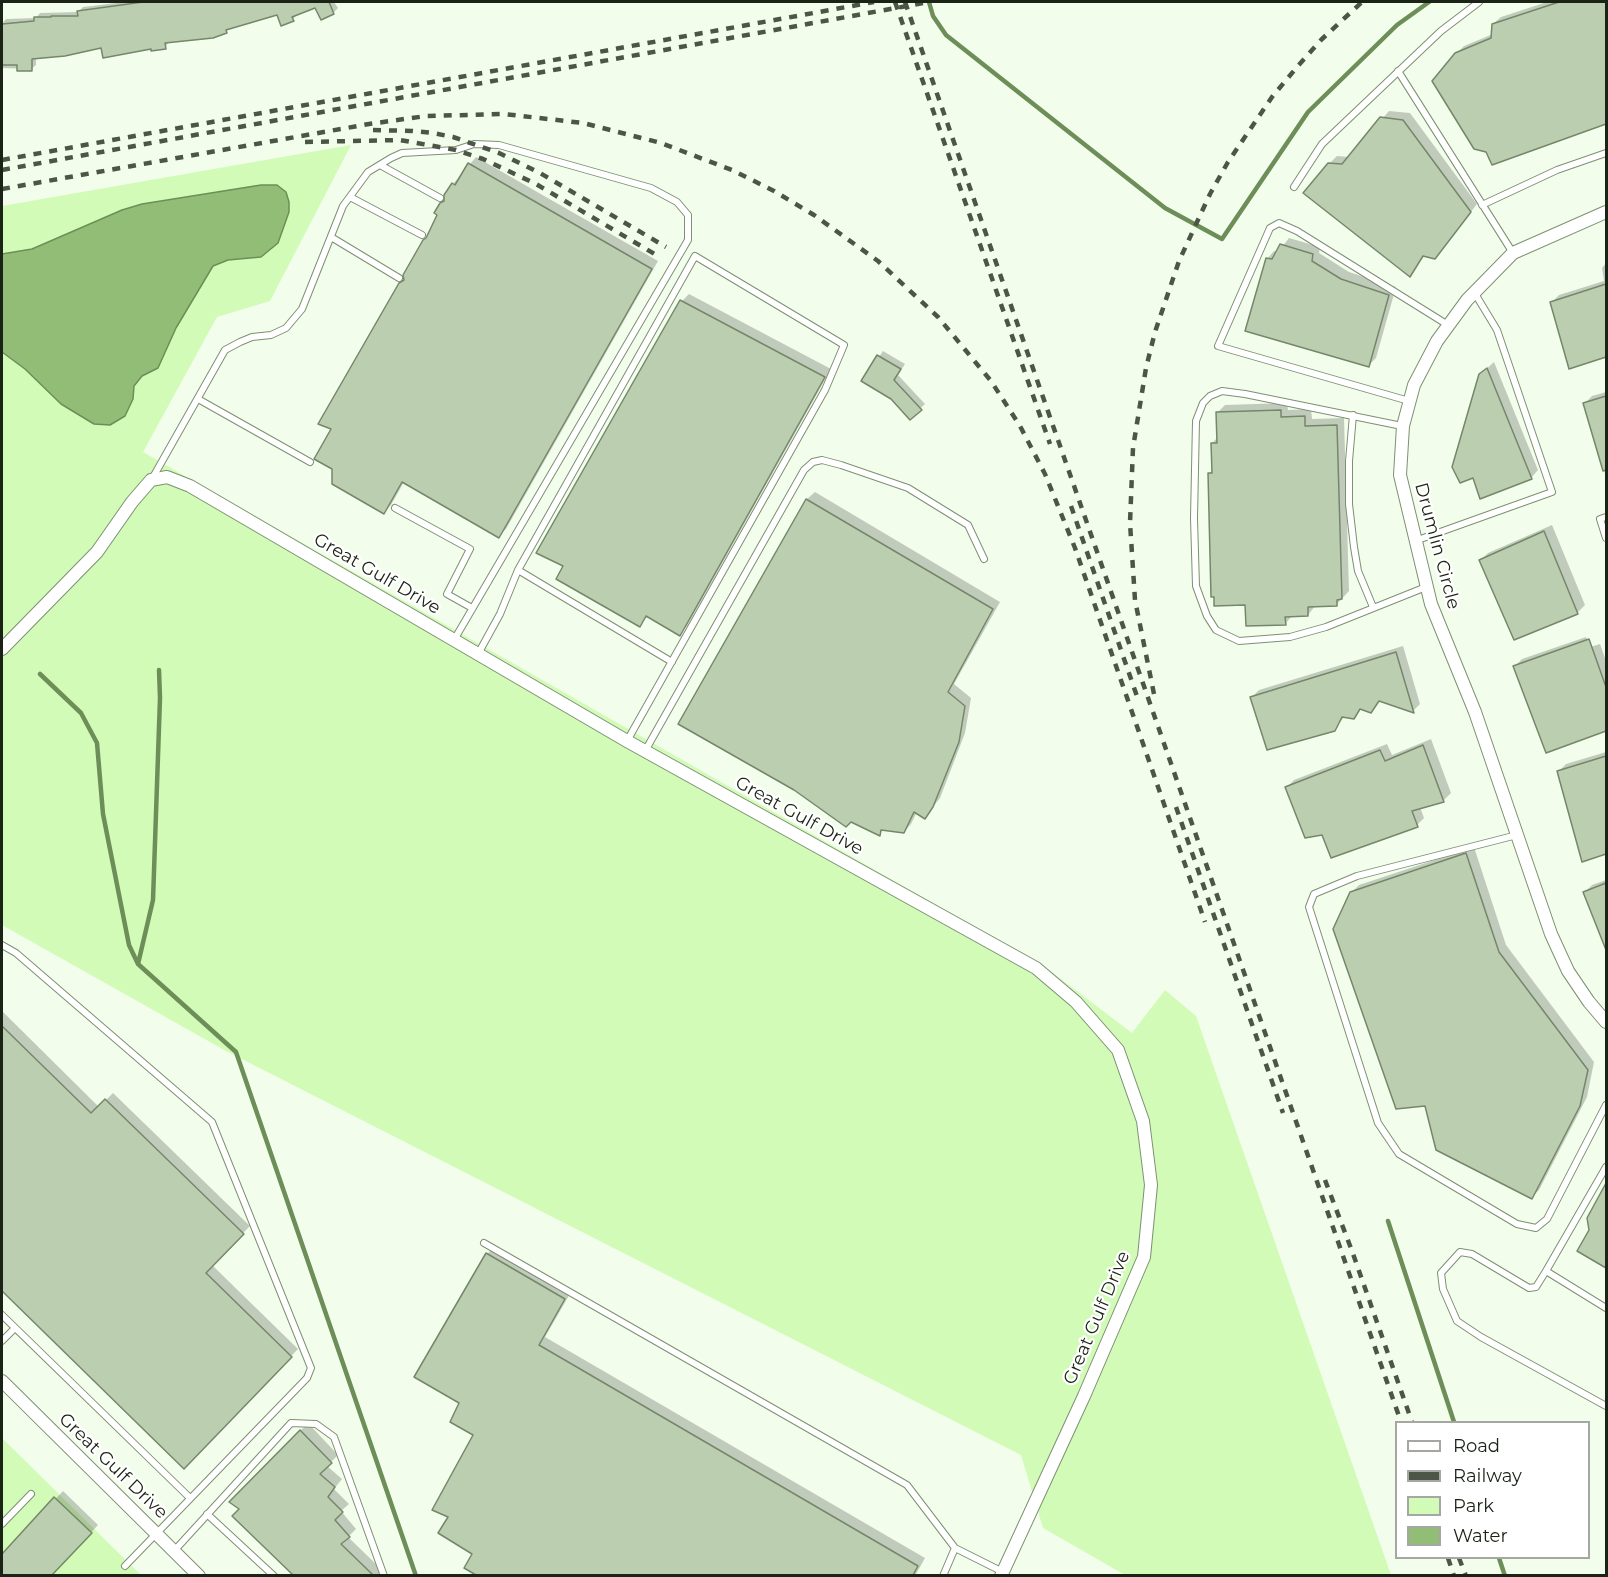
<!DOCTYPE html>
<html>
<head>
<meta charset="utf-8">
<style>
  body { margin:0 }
  #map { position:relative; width:1608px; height:1577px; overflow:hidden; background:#f2feeb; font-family:Montserrat,sans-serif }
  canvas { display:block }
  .frame { position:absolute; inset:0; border:3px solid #1b2216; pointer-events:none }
  .legend { position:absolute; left:1395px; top:1421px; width:195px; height:138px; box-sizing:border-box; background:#fff; border:2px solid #a4a7a2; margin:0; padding:8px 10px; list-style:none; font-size:18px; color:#1b2216 }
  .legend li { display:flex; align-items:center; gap:12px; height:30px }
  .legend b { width:30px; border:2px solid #a4a7a2 }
</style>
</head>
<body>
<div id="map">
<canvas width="1608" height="1577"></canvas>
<div class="frame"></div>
<ul class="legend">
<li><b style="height:8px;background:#fff"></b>Road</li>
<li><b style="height:8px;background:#4d5547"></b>Railway</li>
<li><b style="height:16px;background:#d1fbb7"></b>Park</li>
<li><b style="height:16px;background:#92bd76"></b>Water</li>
</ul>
</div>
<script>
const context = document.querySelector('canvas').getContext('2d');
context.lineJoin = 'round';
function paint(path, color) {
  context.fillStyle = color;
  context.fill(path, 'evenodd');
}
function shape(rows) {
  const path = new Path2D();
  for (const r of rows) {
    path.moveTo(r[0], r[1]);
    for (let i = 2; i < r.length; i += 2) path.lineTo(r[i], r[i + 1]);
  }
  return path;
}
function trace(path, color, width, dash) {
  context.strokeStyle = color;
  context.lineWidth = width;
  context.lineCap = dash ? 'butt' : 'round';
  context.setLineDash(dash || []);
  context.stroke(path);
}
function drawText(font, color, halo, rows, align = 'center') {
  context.font = font + ' Montserrat,sans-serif';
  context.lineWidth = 4.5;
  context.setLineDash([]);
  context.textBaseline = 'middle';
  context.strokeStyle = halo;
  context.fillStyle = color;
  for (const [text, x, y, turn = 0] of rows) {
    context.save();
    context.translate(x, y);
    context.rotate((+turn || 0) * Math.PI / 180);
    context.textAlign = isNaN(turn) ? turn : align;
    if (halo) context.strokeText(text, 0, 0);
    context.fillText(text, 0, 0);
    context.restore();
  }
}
paint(shape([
  [351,145,270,301,217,317,143,452,1045,967,1132,1033,1165,990,1196,1016,1391,1575,1125,1575,1043,1528,1021,1455,226,1051,2,925,2,206],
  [2,1438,141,1575,2,1575]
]), '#d1fbb7');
const water = shape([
  [261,185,277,185,286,192,289,202,289,212,278,243,261,257,228,260,213,266,176,328,158,368,142,376,134,386,133,399,125,416,110,425,94,424,61,404,25,369,2,352,2,254,32,249,122,210,142,204,261,185]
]);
paint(water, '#92bd76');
trace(water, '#6e8e59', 1.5);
paint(shape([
  [124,2,334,2,338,8,333,13,316,6,297,15,293,19,278,13,230,27,226,32,170,41,165,47,102,46,36,57,36,65,31,69,2,68,2,24,6,19,36,18,40,13,78,12,83,7],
  [1547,2,1606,2,1606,123,1493,163,1456,54,1464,46,1493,34,1493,24,1501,17],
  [1389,111,1410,113,1477,204,1442,249,1425,255,1410,275,1329,164,1337,156,1349,157],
  [476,157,658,261,506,529,498,536,404,482,391,505,384,512,333,429,400,284,405,279,428,237,453,184],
  [1289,238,1320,247,1319,253,1349,272,1396,287,1376,358,1369,365,1267,259,1274,251,1278,252],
  [1606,263,1606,355,1570,367,1552,302,1559,295,1604,281,1602,268],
  [689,294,831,369,687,626,679,634,648,616,640,625,682,301],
  [883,351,905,364,898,375,925,404,910,418,892,398,863,381],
  [1494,362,1538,470,1531,478,1480,375],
  [1606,392,1606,477,1585,403,1592,396],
  [1287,403,1288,410,1311,409,1312,419,1344,418,1349,591,1336,605,1315,606,1308,615,1292,616,1285,624,1247,603,1209,473,1213,470,1212,443,1218,437,1218,412,1225,405],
  [815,492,1000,602,954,684,971,698,965,733,940,798,925,817,917,812,911,824,904,832,884,829,879,834,680,723,807,499],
  [1552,525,1585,605,1578,612,1515,638,1481,560,1488,553],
  [1586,637,1590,647,1600,644,1606,661,1606,729,1547,751,1515,666,1522,659],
  [1403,646,1420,704,1413,711,1381,700,1371,712,1362,708,1353,717,1345,716,1334,730,1252,697,1259,690],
  [1431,739,1451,793,1444,800,1420,807,1424,818,1417,825,1287,787,1294,780,1387,744,1392,755],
  [1606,752,1606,853,1583,860,1558,772,1566,764],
  [1474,847,1506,945,1594,1062,1587,1097,1539,1190,1532,1197,1351,893,1359,885],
  [1606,880,1606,929,1599,929,1584,893,1592,885],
  [2,1011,99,1107,113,1093,250,1226,212,1265,298,1349,184,1467,2,1289],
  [1606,1186,1606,1267,1579,1250,1590,1230,1588,1218],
  [494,1247,571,1292,545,1337,925,1558,915,1576,478,1576,466,1568,474,1554,450,1516,475,1434,461,1403,487,1254],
  [308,1423,338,1455,327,1466,342,1479,334,1489,349,1504,341,1511,356,1529,348,1537,378,1566,382,1576,295,1576,234,1516,241,1509,231,1502],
  [63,1491,98,1525,51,1576,2,1576,2,1556]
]), '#0003');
trace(shape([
  [929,2,933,16,946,35,1165,208,1222,239,1308,112,1397,25,1429,2],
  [40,674,81,713,97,743,103,814,129,945,138,964,236,1052,416,1576],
  [138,964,153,900,160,698,159,670],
  [1388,1221,1454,1422],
  [1499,1558,1505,1576]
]), '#6e8e59', 4.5);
const building = shape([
  [143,2,329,2,334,14,321,20,315,8,292,17,294,21,281,26,277,15,226,30,227,33,213,38,165,43,166,49,151,51,151,49,103,58,101,48,65,56,32,59,32,71,17,71,17,65,2,65,2,24,34,21,34,17,51,17,51,16,78,16,77,11,143,2],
  [1559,2,1606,2,1606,124,1492,165,1486,152,1474,149,1432,81,1455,53,1491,38,1492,24,1559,2],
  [1380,117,1403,120,1471,212,1435,259,1423,256,1410,277,1303,193,1328,163,1342,164,1380,117],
  [468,163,652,269,499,538,402,482,384,514,332,484,332,469,314,459,331,429,318,424,399,283,404,280,403,275,423,240,426,238,437,215,434,213,440,203,444,201,444,195,452,183,455,185,468,163],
  [1280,244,1313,254,1312,261,1341,279,1389,295,1369,367,1245,331,1266,258,1272,259,1280,244],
  [1606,284,1606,357,1569,369,1550,302,1606,284],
  [680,300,825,377,680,636,646,616,640,627,556,579,563,566,536,553,680,300],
  [877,355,901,369,894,380,922,410,910,420,891,399,861,381,877,355],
  [1487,368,1532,479,1480,499,1473,478,1460,483,1452,467,1479,374,1487,368],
  [1606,396,1606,470,1603,471,1583,403,1606,396],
  [1281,410,1281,417,1305,416,1305,426,1337,425,1342,599,1337,600,1337,606,1308,607,1308,616,1285,617,1286,625,1246,626,1245,605,1214,606,1214,597,1211,597,1208,473,1212,473,1211,443,1217,443,1216,412,1281,410],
  [806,499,993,609,948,692,965,706,959,742,933,807,925,819,914,812,904,833,881,830,880,836,851,822,846,827,794,790,678,724,806,499],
  [1544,531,1578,614,1514,640,1479,560,1544,531],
  [1589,639,1606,687,1606,731,1546,753,1513,666,1589,639],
  [1396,652,1414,713,1379,701,1371,713,1360,709,1354,719,1342,717,1335,731,1267,750,1250,697,1396,652],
  [1423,745,1444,802,1412,811,1418,827,1331,858,1322,835,1305,838,1285,787,1380,750,1385,761,1423,745],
  [1606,756,1606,854,1582,862,1557,771,1606,756],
  [1466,853,1499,952,1588,1070,1580,1106,1532,1199,1436,1150,1425,1106,1396,1109,1333,929,1350,892,1466,853],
  [1606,883,1606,950,1583,892,1606,883],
  [2,1026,91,1113,105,1099,244,1234,206,1273,292,1357,184,1469,2,1291,2,1026],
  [1606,1183,1606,1268,1577,1251,1589,1230,1587,1218,1606,1183],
  [486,1253,565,1299,539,1345,918,1566,913,1575,476,1575,464,1568,472,1554,438,1533,448,1517,432,1510,473,1435,450,1422,459,1403,414,1377,486,1253],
  [300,1430,332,1463,320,1474,335,1487,328,1497,343,1512,335,1520,350,1537,341,1544,373,1575,293,1575,232,1516,239,1509,229,1502,300,1430],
  [54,1497,92,1533,52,1575,2,1575,2,1554,54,1497]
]);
paint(building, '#bbcfb0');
trace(building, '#74876a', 1.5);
const lane = shape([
  [1398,71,1513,253],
  [380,165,440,198],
  [1294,187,1322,144,1441,31,1479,2],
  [350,197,422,235],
  [1482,205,1557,170,1606,153],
  [331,237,399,278],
  [198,399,310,462],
  [1409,401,1218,346,1270,228,1279,223,1297,231,1448,325],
  [1353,415,1349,461,1349,504,1354,547,1358,571,1373,607],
  [1402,426,1245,394,1222,391,1210,396,1203,403,1196,421,1194,518,1196,586,1207,616,1216,630,1239,641,1290,637,1326,627,1426,587],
  [152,479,225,350,240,342,252,337,271,335,286,328,302,309,343,206,368,172,391,158,402,153,456,150,474,144,499,145,651,188,677,202,688,215,688,240,454,640],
  [395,508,470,549,447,594,472,608],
  [1606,517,1600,519,1606,538],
  [1415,541,1552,492,1497,330,1474,292],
  [518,570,672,662],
  [478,654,500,614,518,570,695,256,844,345,825,390,627,741],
  [645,751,804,470,813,462,822,460,841,465,908,488,968,525,984,559],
  [1517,835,1357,876,1314,894,1309,907,1378,1123,1399,1154,1517,1224,1536,1228,1547,1219,1606,1105],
  [2,945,16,953,212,1122,311,1368,307,1378,125,1566],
  [1606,1167,1546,1271,1606,1308],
  [484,1243,907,1485,955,1548],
  [1546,1271,1536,1287,1529,1288,1472,1254,1460,1252,1441,1273,1443,1289,1457,1321,1481,1337,1606,1406],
  [2,1315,190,1498],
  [2,1341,15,1328],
  [207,1514,274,1576],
  [2,1524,31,1494],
  [174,1551,291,1423,316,1424,334,1437,384,1576],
  [943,1576,955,1548,1003,1572]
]);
const street = shape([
  [1606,212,1513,253,1467,300,1437,341,1414,385,1403,426,1400,475,1431,604,1475,712,1551,934,1568,971,1589,1002,1606,1022],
  [2,649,97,552,132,502,151,480,167,477,190,486,627,741,1036,968,1076,1002,1118,1050,1143,1121,1151,1185,1144,1257,1084,1396,1001,1576],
  [2,1381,199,1576]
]);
trace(lane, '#7e9073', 8);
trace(street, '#7e9073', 14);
trace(lane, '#fff', 6);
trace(street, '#fff', 12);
trace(shape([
  [895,2,1050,444],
  [905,2,1401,1422],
  [373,130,412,131,433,133,453,137,499,153,540,173,666,247],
  [305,142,400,140,456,150,483,159,536,184,658,256],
  [2,160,874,2],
  [2,170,929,2],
  [2,189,369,124,426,116,504,114,583,123,661,143,732,170,774,191,814,215,878,261,938,317,991,381,1020,426,1045,474,1075,548,1205,922],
  [1071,506,1139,702],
  [1154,694,1135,600,1130,523,1133,448,1146,368,1155,332,1179,261,1210,194,1228,162,1272,97,1297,67,1322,39,1362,2],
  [1176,807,1283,1113],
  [1325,1180,1352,1251,1412,1422],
  [1448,1558,1454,1576],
  [1459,1558,1466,1576]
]), '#4d5547', 4.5, [8, 8]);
drawText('18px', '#1b2216', '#fff', [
  ["Drumlin Circle",1437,546,75],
  ["Great Gulf Drive",377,574,30],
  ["Great Gulf Drive",799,816,29],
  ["Great Gulf Drive",1097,1318,-67],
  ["Great Gulf Drive",113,1466,44]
]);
</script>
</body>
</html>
